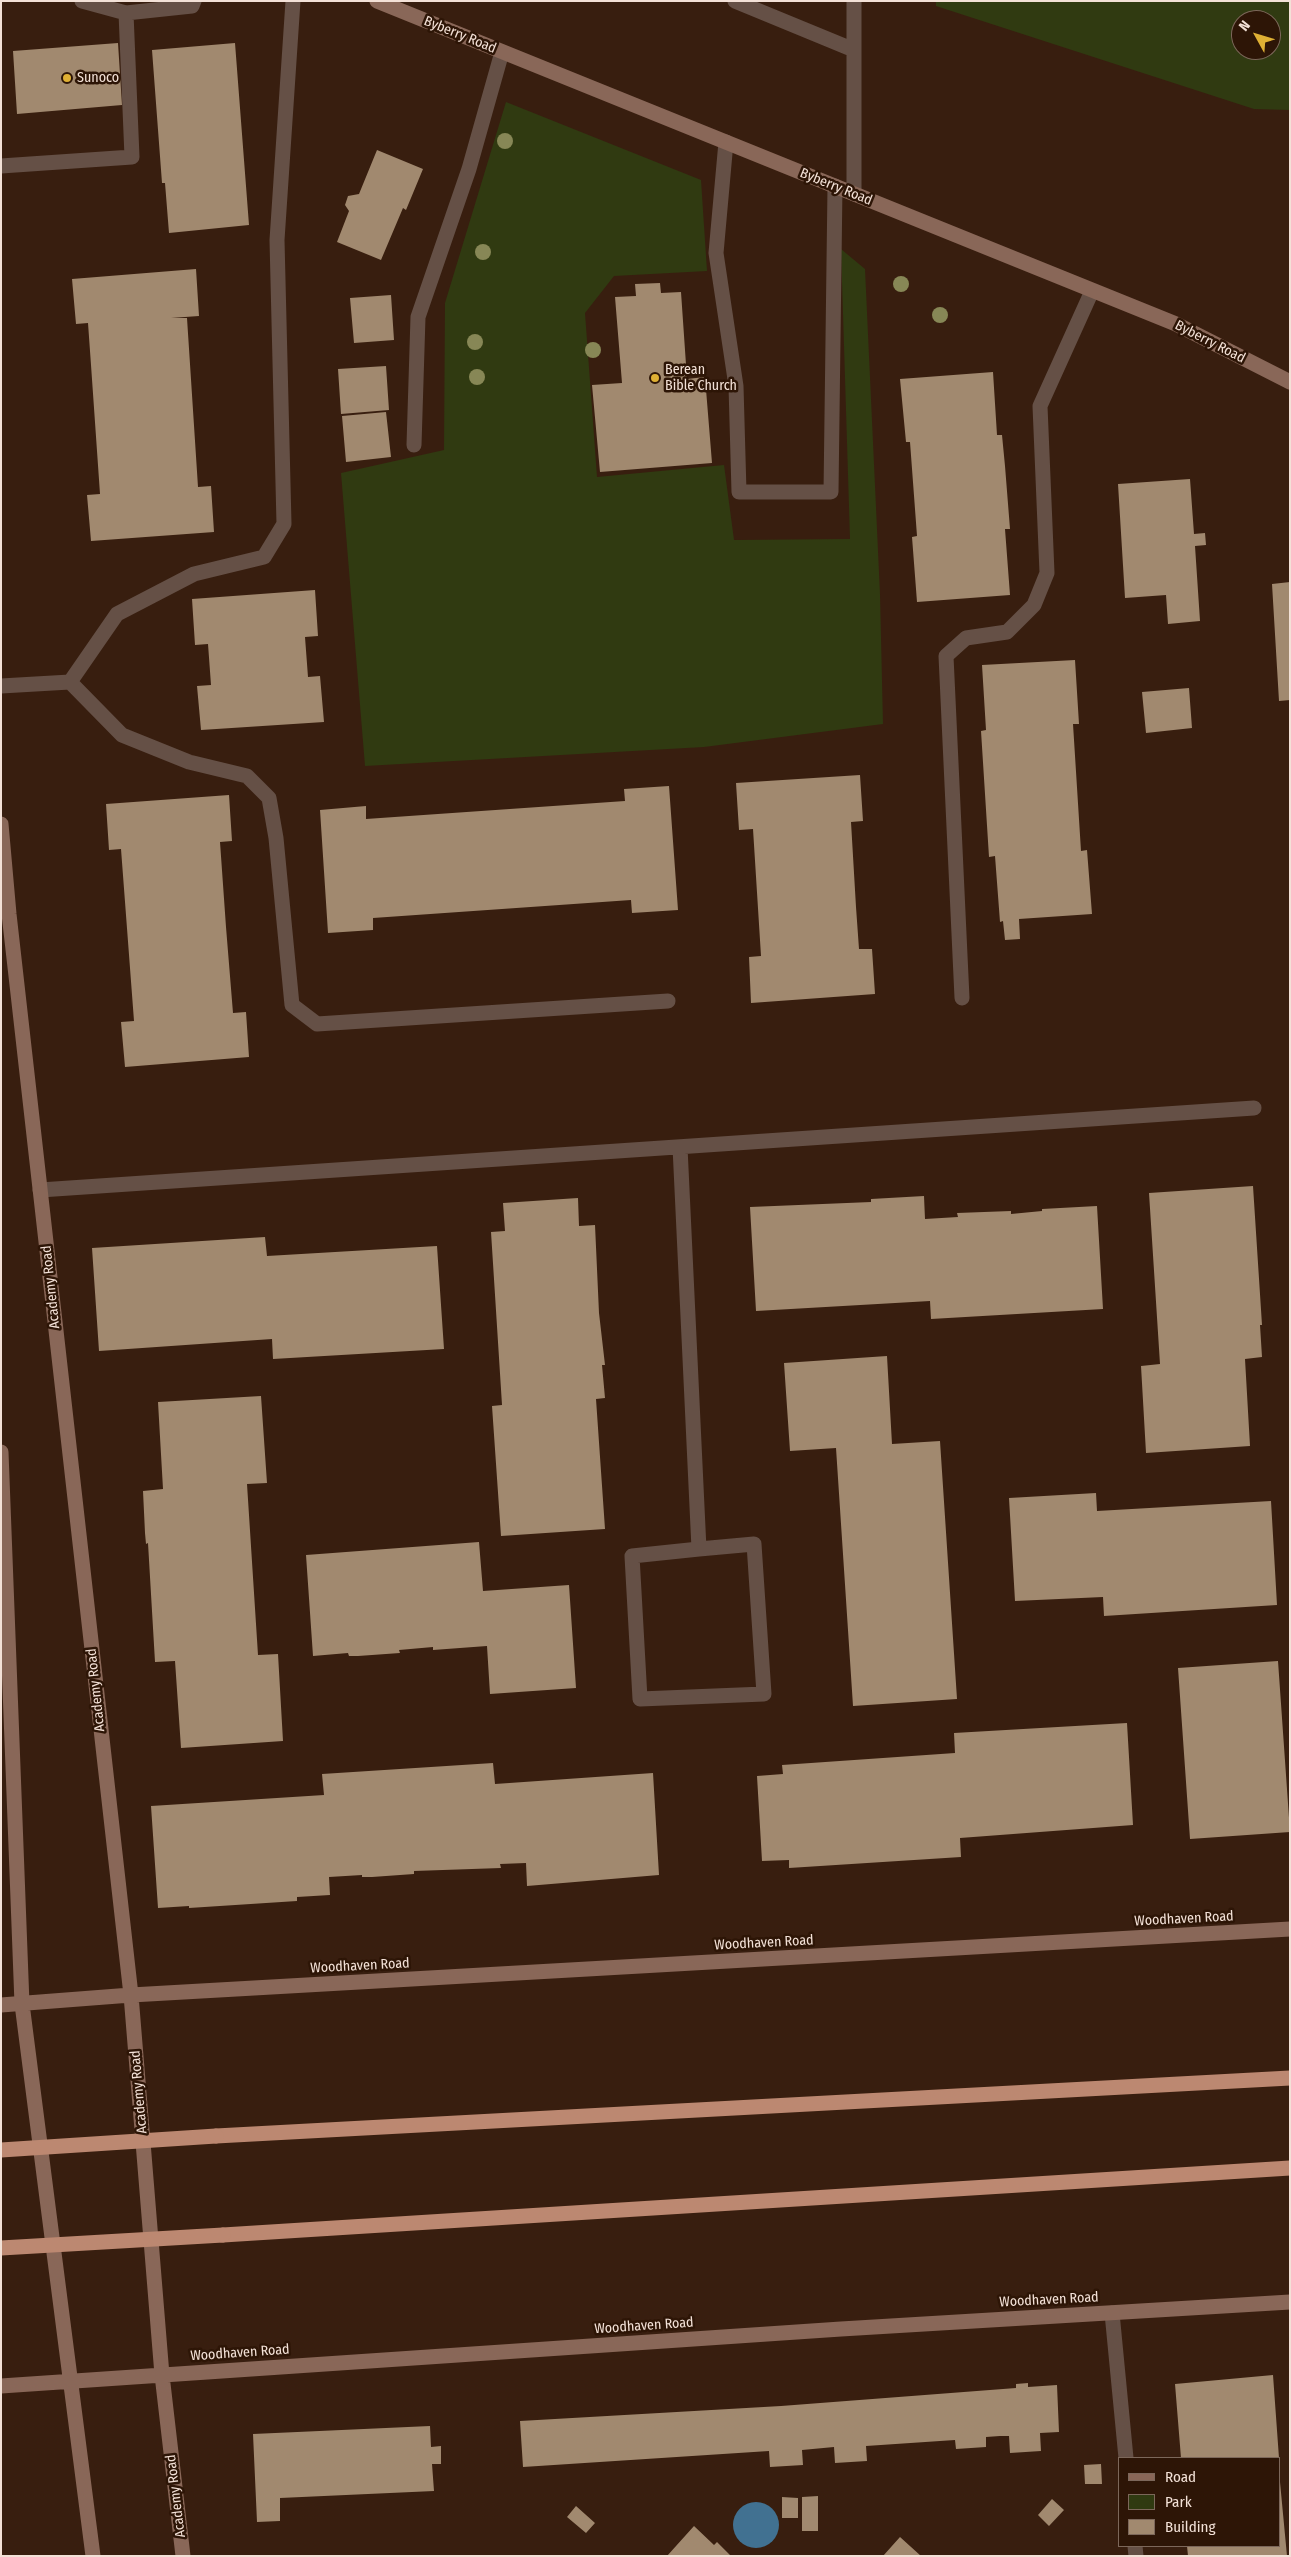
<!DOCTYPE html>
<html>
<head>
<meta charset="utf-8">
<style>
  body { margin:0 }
  #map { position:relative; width:1291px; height:2557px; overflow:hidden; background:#381e0f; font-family:"Fira Sans Condensed",sans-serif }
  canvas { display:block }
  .frame { position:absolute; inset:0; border:2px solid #f3e1d7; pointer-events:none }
  .legend { position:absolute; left:1118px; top:2457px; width:162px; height:90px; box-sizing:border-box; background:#2d1506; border:1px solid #7c675a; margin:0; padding:6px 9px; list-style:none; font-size:15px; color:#f3e1d7 }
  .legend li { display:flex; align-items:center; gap:10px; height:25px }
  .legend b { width:25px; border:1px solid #7c675a }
  .north { position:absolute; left:1231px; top:10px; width:50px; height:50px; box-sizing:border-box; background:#2d1506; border:1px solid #7c675a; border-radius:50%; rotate:309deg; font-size:14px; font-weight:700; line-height:20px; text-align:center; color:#f3e1d7 }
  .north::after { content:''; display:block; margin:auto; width:18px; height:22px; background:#dfb034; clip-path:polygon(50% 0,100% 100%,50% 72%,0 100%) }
</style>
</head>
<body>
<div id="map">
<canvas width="1291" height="2557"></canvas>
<div class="frame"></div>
<ul class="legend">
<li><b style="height:6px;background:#896758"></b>Road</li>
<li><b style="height:14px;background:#303a11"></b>Park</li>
<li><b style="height:14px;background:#a1896f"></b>Building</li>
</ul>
<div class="north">N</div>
</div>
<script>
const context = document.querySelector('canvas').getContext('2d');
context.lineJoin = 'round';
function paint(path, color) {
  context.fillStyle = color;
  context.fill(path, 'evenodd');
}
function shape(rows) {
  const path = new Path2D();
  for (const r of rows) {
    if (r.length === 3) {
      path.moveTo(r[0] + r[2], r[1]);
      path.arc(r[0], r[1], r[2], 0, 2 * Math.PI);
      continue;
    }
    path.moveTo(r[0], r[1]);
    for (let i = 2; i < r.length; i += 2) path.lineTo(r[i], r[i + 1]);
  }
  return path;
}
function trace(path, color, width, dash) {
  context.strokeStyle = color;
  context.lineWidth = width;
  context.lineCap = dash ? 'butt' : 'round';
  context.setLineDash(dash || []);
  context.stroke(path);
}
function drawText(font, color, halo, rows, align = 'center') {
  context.font = font + ' "Fira Sans Condensed",sans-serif';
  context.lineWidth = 5;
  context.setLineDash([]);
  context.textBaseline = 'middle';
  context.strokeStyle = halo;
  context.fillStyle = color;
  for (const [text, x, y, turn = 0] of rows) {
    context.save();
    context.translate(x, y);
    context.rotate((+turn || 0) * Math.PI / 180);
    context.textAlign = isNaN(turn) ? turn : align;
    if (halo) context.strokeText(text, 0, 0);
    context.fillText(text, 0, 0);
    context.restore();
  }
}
paint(shape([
  [936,1,1290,1,1290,110,1254,109,936,6],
  [1241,20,1271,20,1271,50,1241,50],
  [506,102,701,180,707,271,614,276,585,313,597,477,724,465,734,540,850,539,841,249,865,269,880,594,883,724,704,747,365,766,341,473,444,450,445,303]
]), '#303a11');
paint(shape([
  [756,2525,23]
]), '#417191');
paint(shape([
  [118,43,122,105,17,114,13,51],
  [235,43,249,225,169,233,165,183,162,183,152,50],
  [377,150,423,169,406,210,403,208,381,260,337,242,349,211,345,205,348,196,359,194],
  [196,269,199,316,171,318,187,318,198,487,211,486,214,532,91,541,87,495,100,494,91,365,88,323,76,324,72,279],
  [660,283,661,293,681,292,687,379,705,377,712,463,600,472,592,385,622,383,615,297,636,296,635,284],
  [391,295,394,340,354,343,350,298],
  [386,366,389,410,341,414,338,369],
  [993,372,997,435,1002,435,1005,466,1010,529,1005,529,1010,595,917,602,912,537,917,536,910,442,906,442,900,379],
  [386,412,391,457,346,462,342,416],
  [1190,479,1194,534,1205,533,1206,545,1195,546,1200,621,1168,624,1166,595,1125,598,1118,484],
  [1290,582,1290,700,1279,701,1272,584],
  [315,590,318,636,305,637,308,677,320,676,324,722,201,730,197,686,211,685,208,644,195,645,192,599],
  [1075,660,1079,724,1073,724,1081,851,1087,850,1092,914,1019,919,1020,939,1005,940,1003,921,1000,922,995,856,989,857,981,731,986,730,982,665],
  [1189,688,1192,728,1146,733,1142,692],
  [860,775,863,821,851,822,856,907,859,949,872,949,875,994,751,1003,749,957,761,956,753,829,739,830,736,783],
  [669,786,678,910,632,913,631,900,373,918,373,930,328,933,320,810,366,806,366,819,409,816,625,801,624,789],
  [229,795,232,841,220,842,226,927,233,1013,246,1012,249,1057,125,1067,121,1022,134,1021,121,849,109,850,106,804],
  [1253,1186,1262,1325,1260,1325,1262,1357,1245,1359,1250,1446,1146,1453,1141,1366,1160,1364,1149,1193],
  [924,1196,925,1219,958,1217,957,1213,1011,1211,1011,1214,1042,1211,1042,1209,1097,1206,1103,1309,931,1319,930,1301,756,1311,750,1207,871,1202,871,1199],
  [578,1198,579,1226,595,1225,599,1313,605,1365,602,1365,605,1398,596,1399,605,1529,501,1536,492,1406,502,1405,491,1232,505,1231,503,1203],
  [265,1237,267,1256,437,1246,444,1349,273,1359,272,1339,99,1351,92,1248],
  [887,1356,892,1444,940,1441,957,1699,853,1706,836,1448,790,1451,784,1363],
  [261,1396,267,1483,247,1484,258,1655,278,1654,283,1741,181,1748,175,1661,155,1662,148,1543,146,1544,145,1533,143,1491,163,1489,158,1402],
  [1096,1493,1097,1511,1271,1501,1277,1605,1104,1616,1103,1597,1015,1601,1009,1498],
  [479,1542,483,1591,569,1585,576,1688,490,1694,487,1646,433,1650,433,1647,399,1650,400,1653,358,1656,349,1656,348,1653,313,1656,306,1555],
  [1278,1661,1290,1832,1190,1839,1178,1668],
  [1127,1723,1133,1825,960,1838,961,1857,789,1868,789,1860,762,1861,757,1776,783,1774,782,1765,955,1753,954,1733],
  [493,1763,495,1784,653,1773,659,1875,527,1886,526,1863,500,1864,501,1868,414,1871,414,1874,372,1877,362,1877,362,1875,329,1877,330,1895,297,1897,297,1901,189,1908,189,1906,158,1908,151,1806,324,1795,322,1774],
  [1273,2375,1279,2458,1181,2458,1175,2384],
  [1028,2383,1028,2387,1057,2385,1059,2432,1040,2433,1041,2451,1010,2453,1009,2436,1000,2436,986,2437,986,2447,956,2449,955,2440,866,2446,867,2461,835,2463,834,2447,802,2450,803,2465,770,2467,769,2451,523,2467,520,2421,781,2406,1016,2388,1016,2384],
  [430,2426,431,2447,441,2446,441,2464,432,2464,434,2491,280,2498,280,2521,257,2522,253,2434],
  [1101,2464,1102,2484,1085,2484,1084,2465],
  [1280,2482,1287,2556,1188,2556,1187,2546,1280,2546],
  [818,2496,818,2531,802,2531,802,2497],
  [782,2497,798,2498,798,2518,782,2518],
  [1052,2499,1064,2510,1049,2526,1038,2515],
  [576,2506,595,2523,586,2533,567,2517],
  [694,2526,714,2545,717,2542,731,2556,667,2556],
  [900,2537,921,2556,883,2556]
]), '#a1896f');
trace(shape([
  [735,1,854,50],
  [126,13,192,6,194,1],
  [726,142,716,253,736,386,739,492,831,492,835,186],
  [1,166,132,157,126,13,82,1],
  [854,194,854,1],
  [414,445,418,317,469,169,502,52],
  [70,682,117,614,194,574,264,557,284,524,277,240,293,1],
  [1,686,70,682,122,735,189,762,247,776,269,798,276,838,292,1005,317,1024,668,1001],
  [962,998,946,656,966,638,1007,632,1034,605,1047,573,1040,406,1092,291],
  [680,1147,699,1549,632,1556,640,1699,764,1694,754,1544,699,1549],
  [40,1190,1254,1108],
  [1112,2313,1126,2458],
  [1135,2546,1136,2556]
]), '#655046', 15);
trace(shape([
  [377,1,1176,324,1290,382],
  [1,824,9,914,131,1995,162,2375,183,2556],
  [1,1452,22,2004,93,2556],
  [1,2005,131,1995,1290,1929],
  [1,2386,841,2329,1290,2302]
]), '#896758', 15);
trace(shape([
  [216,2136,1290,2078],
  [223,2235,1290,2168]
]), '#bc8871', 15);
trace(shape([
  [1,2150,216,2136],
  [1,2248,223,2235]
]), '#bc8871', 15);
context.fillStyle = '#878756';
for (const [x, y] of [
  [505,141],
  [483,252],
  [901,284],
  [940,315],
  [475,342],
  [593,350],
  [477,377]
]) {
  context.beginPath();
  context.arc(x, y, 8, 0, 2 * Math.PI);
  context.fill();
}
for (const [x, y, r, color] of [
  [67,78,5,"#dfb034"],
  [655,378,5,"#dfb034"]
]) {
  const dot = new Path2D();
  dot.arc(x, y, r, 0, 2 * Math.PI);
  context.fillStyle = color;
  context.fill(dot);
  trace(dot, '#2d1506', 2);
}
drawText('14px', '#f3e1d7', '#2d1506', [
  ["Byberry Road",460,35,22],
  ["Byberry Road",836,187,22],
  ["Byberry Road",1210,342,27],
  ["Academy Road",51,1287,-96],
  ["Academy Road",96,1690,-96],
  ["Woodhaven Road",1184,1919,-3],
  ["Woodhaven Road",764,1943,-3],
  ["Woodhaven Road",360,1966,-3],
  ["Academy Road",139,2092,-95],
  ["Woodhaven Road",1049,2300,-3],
  ["Woodhaven Road",644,2326,-4],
  ["Woodhaven Road",240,2353,-4],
  ["Academy Road",176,2496,-97]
]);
drawText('14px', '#f3e1d7', '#2d1506', [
  ["Sunoco",77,78],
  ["Berean",665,370],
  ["Bible Church",665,386]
], 'left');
</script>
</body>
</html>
